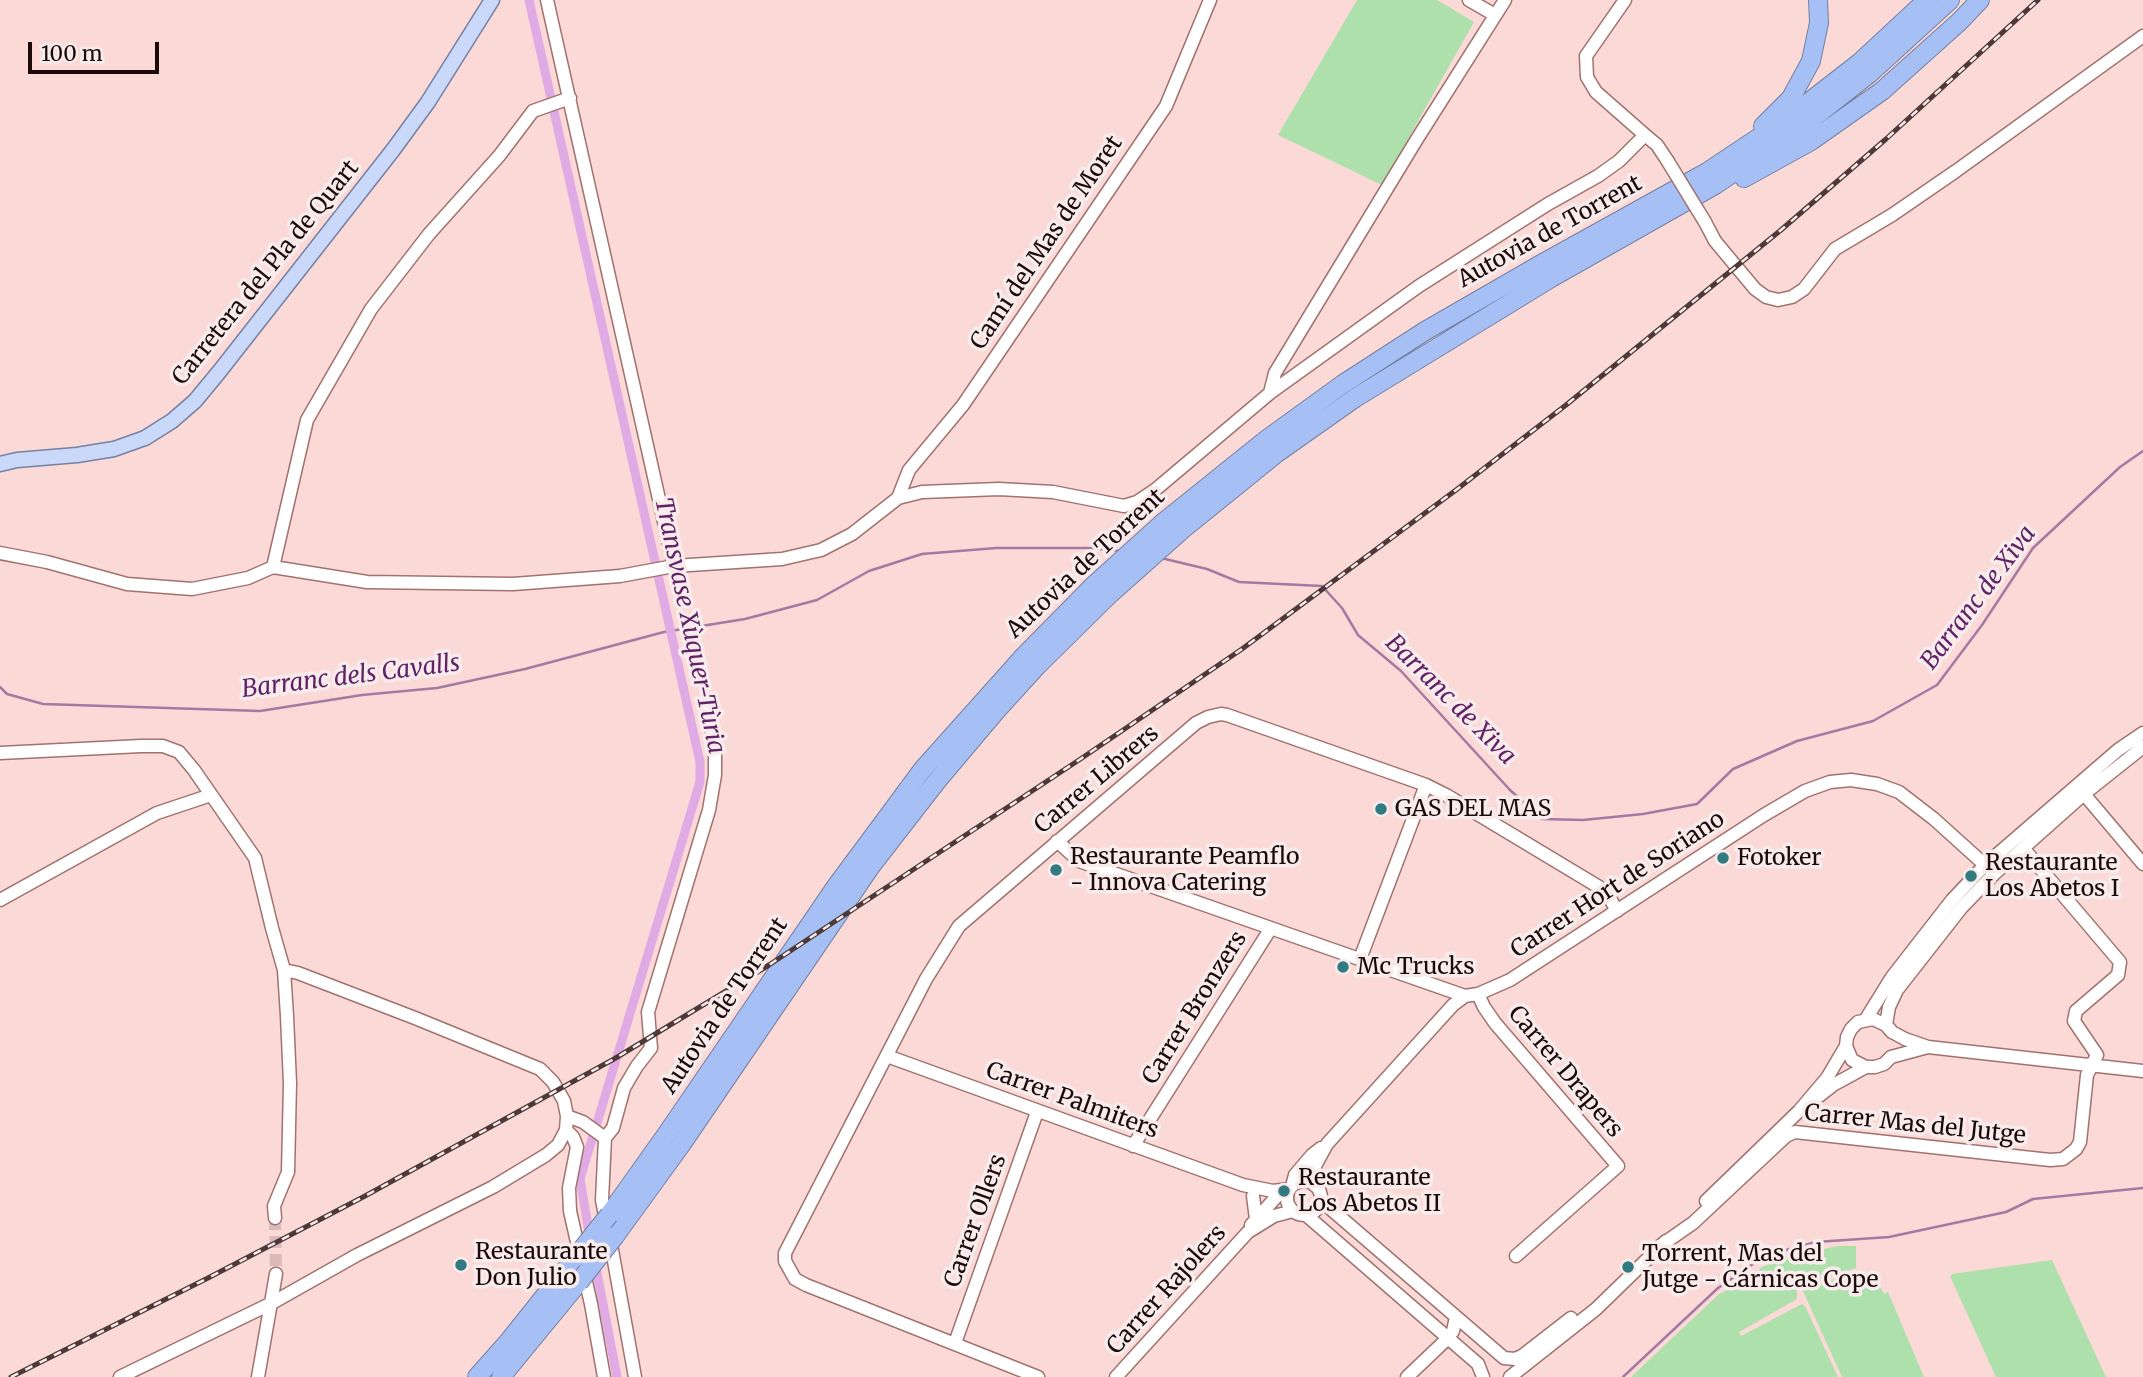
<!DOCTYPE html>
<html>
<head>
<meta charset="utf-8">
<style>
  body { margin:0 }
  #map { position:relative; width:2143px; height:1377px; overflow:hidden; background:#fad9d7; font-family:Merriweather,serif }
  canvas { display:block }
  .scale { position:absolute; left:28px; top:42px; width:131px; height:32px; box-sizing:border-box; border:4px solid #1b0a09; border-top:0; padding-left:9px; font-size:21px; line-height:24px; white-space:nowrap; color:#1b0a09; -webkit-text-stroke:5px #f7eceb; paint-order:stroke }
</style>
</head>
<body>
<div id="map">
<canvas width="2143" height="1377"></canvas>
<div class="scale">100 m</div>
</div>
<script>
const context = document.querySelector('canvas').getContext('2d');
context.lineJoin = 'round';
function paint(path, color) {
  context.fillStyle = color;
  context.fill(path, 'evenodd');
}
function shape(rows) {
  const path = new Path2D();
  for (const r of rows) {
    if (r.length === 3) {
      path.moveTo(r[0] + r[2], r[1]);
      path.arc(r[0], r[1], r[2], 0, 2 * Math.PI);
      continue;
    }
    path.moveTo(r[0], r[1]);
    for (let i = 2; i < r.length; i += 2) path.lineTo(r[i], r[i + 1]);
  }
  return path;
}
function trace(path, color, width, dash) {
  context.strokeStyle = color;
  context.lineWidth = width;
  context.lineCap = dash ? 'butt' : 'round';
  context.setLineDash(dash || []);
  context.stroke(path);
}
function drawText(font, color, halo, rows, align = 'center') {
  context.font = font + ' Merriweather,serif';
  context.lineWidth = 7;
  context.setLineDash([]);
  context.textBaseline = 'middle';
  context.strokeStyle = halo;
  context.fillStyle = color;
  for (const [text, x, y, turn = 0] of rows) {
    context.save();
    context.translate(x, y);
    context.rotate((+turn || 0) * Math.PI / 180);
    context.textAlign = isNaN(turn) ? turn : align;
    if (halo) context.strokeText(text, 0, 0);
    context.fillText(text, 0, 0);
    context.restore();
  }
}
paint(shape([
  [1357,0,1437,0,1474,22,1382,185,1278,135],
  [1838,1246,1856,1246,1856,1268,1802,1284,1797,1291,1797,1299,1739,1332,1741,1336,1802,1304,1805,1306,1838,1377,1631,1377,1719,1294,1744,1282,1762,1267,1784,1257],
  [2052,1260,2106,1377,1996,1377,1950,1276,1952,1274],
  [1856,1273,1870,1276,1877,1282,1884,1294,1888,1292,1924,1377,1842,1377,1802,1289]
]), '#aee0ac');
trace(shape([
  [1161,558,1207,569,1239,582,1322,586,1342,608,1358,635,1401,671,1510,790,1542,819,1583,820,1643,814,1697,804,1733,769,1797,741,1873,721,1937,685,1982,625,2033,548,2120,467,2143,451],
  [0,687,7,694,43,704,260,711,362,695,437,688,525,669,664,632,745,619,817,600,869,571,922,554,996,548,1089,548,1120,551],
  [1623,1377,1718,1288,1756,1262,1786,1250,1816,1242,1889,1237,2006,1212,2033,1199,2143,1188]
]), '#a57aa2', 2.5);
trace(shape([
  [529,0,700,762,700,782,580,1179,590,1238],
  [595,1262,617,1377]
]), '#e0aae4', 9);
trace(shape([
  [275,1218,276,1274]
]), '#d9bab8', 12, [12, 6]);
const minor = shape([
  [547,0,674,566],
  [1469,0,1495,15],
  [1645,135,1657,145,1667,160],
  [1705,222,1715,241,1755,289,1766,297,1778,300,1792,297,1804,289,1835,249,1892,215,1956,171,2143,36],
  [1270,393,1275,373,1417,139,1505,0],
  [898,498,909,470,963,405,1166,106,1210,0],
  [0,553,47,562,127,584,192,589,248,578,273,567,367,582,513,584,620,576,674,566,782,559,821,550,852,534,898,498,922,492,999,489,1053,492,1124,506,1137,502,1155,490,1270,393,1419,286,1548,204,1598,176,1619,161,1645,135,1596,92,1587,77,1586,56,1625,0],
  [273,567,307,420,371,309,429,234,499,156,533,111,570,98],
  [0,753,141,746,163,746,179,752,194,770,255,858,272,928,284,970,287,1016,290,1083,288,1172,274,1206,275,1218],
  [2084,794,2143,864],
  [1057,841,1079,861,1465,996,1478,994,1510,980,1764,815,1805,791,1830,782,1851,780,1877,784,1899,792,1934,819,1985,865],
  [0,900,157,813,211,795],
  [1360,959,1426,785],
  [1478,994,1484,1007,1495,1023,1618,1166,1516,1256],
  [1866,1019,1892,977,1952,900,1985,865,2118,750,2143,733],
  [1886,1025,1889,1007,1897,990,1962,907,1994,874,2084,794,2143,747],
  [1928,1047,1891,1057,1884,1064,1875,1067,1866,1067,1852,1060,1846,1046,1847,1037,1851,1029,1858,1022,1873,1019,1886,1025,1892,1032,1905,1039,1928,1047,2143,1071],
  [887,1056,1243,1185,1273,1191,1289,1189],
  [1819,1096,1833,1085,1866,1067],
  [567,1116,583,1122,605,1138],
  [566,1130,573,1137,577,1147,569,1188,570,1211,591,1304,604,1377],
  [1133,1146,1271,928],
  [1304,1198,17],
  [1314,1185,1315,1166,1327,1144,1453,1005,1465,996],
  [1292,1186,1295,1175,1312,1155,1321,1148],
  [1253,1196,1256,1219],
  [1321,1197,1325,1204,1504,1358,1515,1359,1522,1356,1571,1318],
  [1706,1201,1799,1111,1827,1078,1846,1046],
  [1305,1214,1478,1364,1483,1377],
  [606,1221,602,1200,605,1138,613,1128,624,1088,637,1066,651,1048,648,1012,709,810,715,775,715,748,708,710],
  [1251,1225,1278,1195,1286,1193],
  [610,1239,635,1377],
  [1660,1246,1693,1223,1786,1136,1795,1132,2050,1160,2063,1159,2076,1149,2080,1142,2087,1075,2097,1055,2074,1021,2076,1011,2118,975,2120,962,2023,848],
  [955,1343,1037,1112],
  [120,1377,272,1303,357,1255,493,1187,546,1155,558,1145,566,1130,567,1116,564,1101,553,1082,540,1069,415,1018,298,973,284,970],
  [258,1377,276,1274],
  [1038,1377,806,1285,795,1279,785,1261,785,1253,926,979,959,926,1196,723,1208,717,1221,714,1227,715,1426,785,1446,795,1599,887,1608,895,1617,911],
  [1116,1377,1248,1232,1274,1216,1293,1211],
  [1407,1377,1447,1339,1453,1331,1456,1317],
  [1510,1377,1596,1309,1666,1241]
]);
const major = shape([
  [0,464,17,460,77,455,114,449,145,438,172,421,195,401,219,372,393,150,428,102,492,0]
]);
const highway = shape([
  [1763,126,1791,98,1811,61,1819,23,1818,0],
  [1744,178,1811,141,1882,91,1959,22,1980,0],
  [609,1215,668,1132,837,885,923,769,1024,656,1093,586,1165,521,1267,439,1343,384,1425,331,1543,263,1707,172,1791,116,1859,63,1927,0],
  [615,1236,681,1145,871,866,937,781,996,711,1037,666,1110,594,1183,529,1277,453,1355,398,1551,278,1715,185,1800,128,1869,74,1950,0],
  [477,1377,508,1342,575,1258],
  [501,1377,579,1282]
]);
trace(minor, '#a1726e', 15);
trace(major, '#7580a2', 17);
trace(highway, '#7580a2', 20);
trace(minor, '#fff', 12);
trace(major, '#cad9f9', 14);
trace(highway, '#a6c0f5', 18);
const rail = shape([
  [11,1377,208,1278,365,1196,614,1059,769,965,1082,758,1242,649,1456,490,1566,405,1781,230,1886,139,2038,0]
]);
trace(rail, '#4d3937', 5);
trace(rail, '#f7eceb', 2.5, [8]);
const minorBridge = shape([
  [1667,160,1705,222]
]);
const highwayBridge = shape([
  [575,1258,609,1215],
  [579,1282,615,1236]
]);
trace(minorBridge, '#a1726e', 15, []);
trace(highwayBridge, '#7580a2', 20, []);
trace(minorBridge, '#fff', 12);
trace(highwayBridge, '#a6c0f5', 18);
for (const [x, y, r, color] of [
  [1381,809,7,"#317a81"],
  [1723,858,7,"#317a81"],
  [1056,870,7,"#317a81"],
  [1971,876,7,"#317a81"],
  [1343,967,7,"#317a81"],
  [1284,1191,7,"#317a81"],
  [461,1265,7,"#317a81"],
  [1628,1267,7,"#317a81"]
]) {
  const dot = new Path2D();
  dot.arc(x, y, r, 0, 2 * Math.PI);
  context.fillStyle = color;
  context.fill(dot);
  trace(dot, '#f7eceb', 2.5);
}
drawText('23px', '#1b0a09', '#f7eceb', [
  ["Autovia de Torrent",1550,232,-29],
  ["Camí del Mas de Moret",1047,243,-56],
  ["Carretera del Pla de Quart",266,273,-51],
  ["Autovia de Torrent",1086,564,-43],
  ["Carrer Librers",1097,780,-40],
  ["Carrer Hort de Soriano",1618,885,-33],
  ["Autovia de Torrent",725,1006,-56],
  ["Carrer Bronzers",1195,1008,-58],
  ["Carrer Drapers",1565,1072,50],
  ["Carrer Palmiters",1072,1101,20],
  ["Carrer Mas del Jutge",1915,1125,6],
  ["Carrer Ollers",976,1221,-70],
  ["Carrer Rajolers",1167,1290,-48]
]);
drawText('23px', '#1b0a09', '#f7eceb', [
  ["GAS DEL MAS",1395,809],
  ["Restaurante Peamflo",1070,857],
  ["- Innova Catering",1070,883],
  ["Fotoker",1737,858],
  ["Restaurante",1985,863],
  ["Los Abetos I",1985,889],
  ["Mc Trucks",1357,967],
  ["Restaurante",1298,1178],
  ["Los Abetos II",1298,1204],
  ["Restaurante",475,1252],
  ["Don Julio",475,1278],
  ["Torrent, Mas del",1642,1254],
  ["Jutge - Cárnicas Cope",1642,1280]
], 'left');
drawText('italic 24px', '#612367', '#f7eceb', [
  ["Barranc de Xiva",1979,598,-53],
  ["Transvase Xùquer-Tùria",689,626,78],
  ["Barranc dels Cavalls",351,677,-7],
  ["Barranc de Xiva",1450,700,45]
]);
</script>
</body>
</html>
